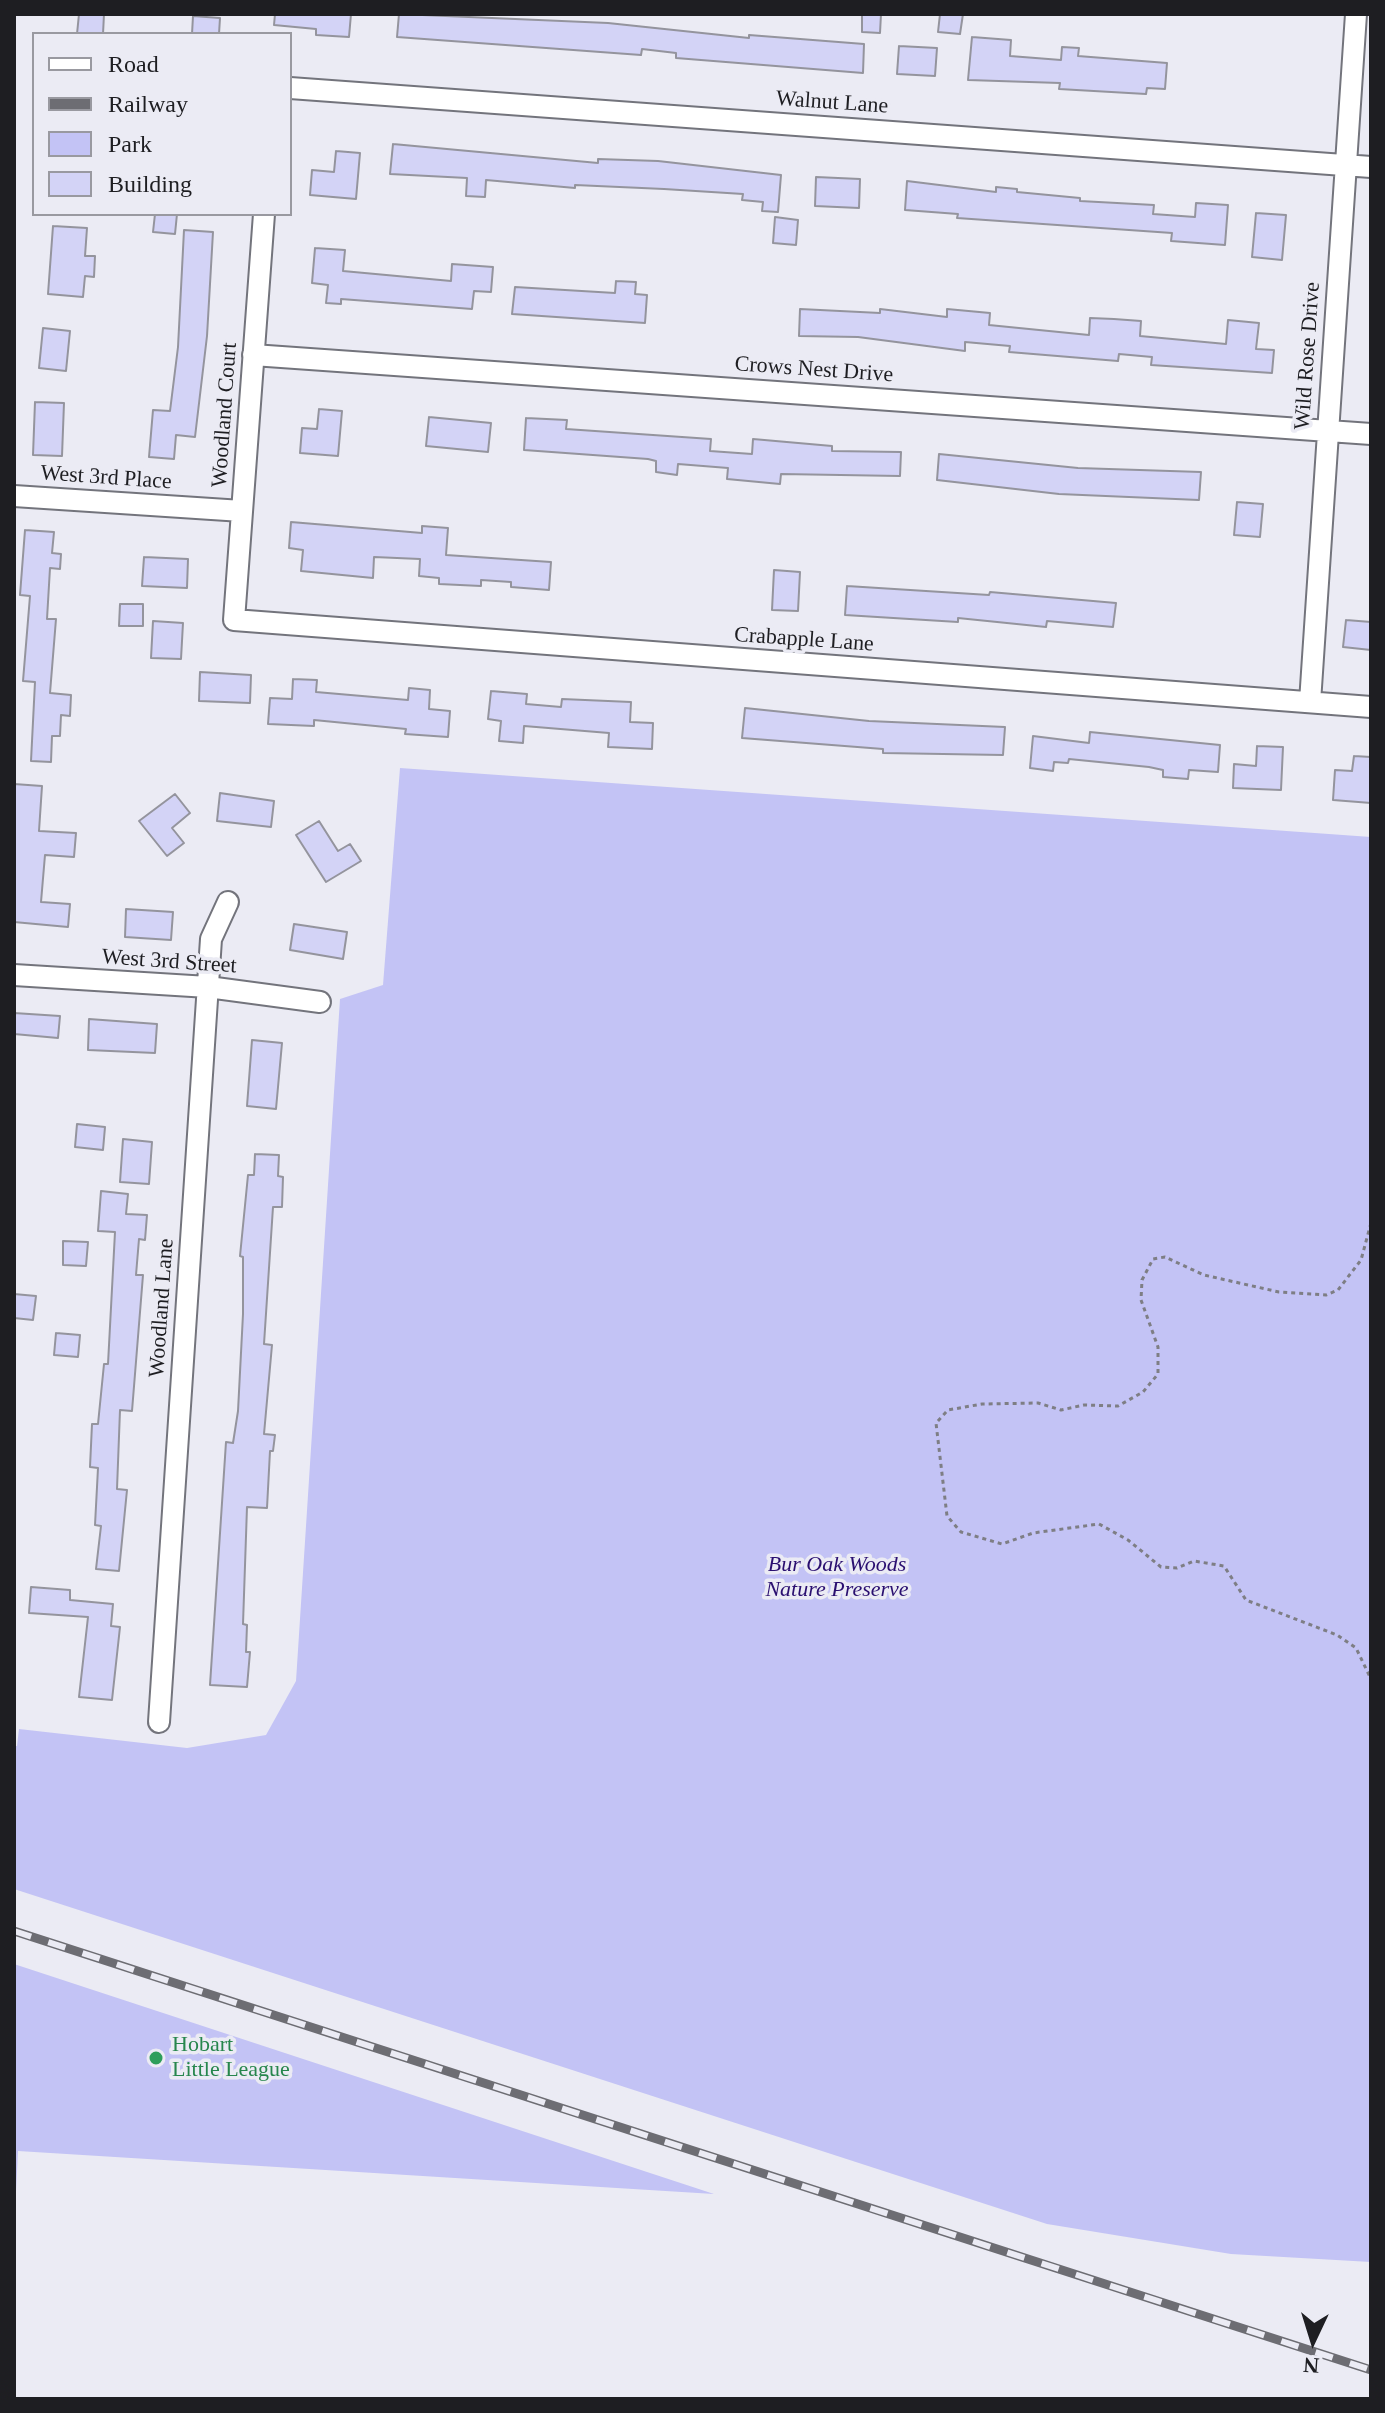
<!DOCTYPE html>
<style>
body{margin:0}
#map{position:relative;width:1385px;height:2413px;overflow:hidden;background:#ebebf4;font-family:Georgia,serif}
canvas{display:block}
.frame{position:absolute;inset:0;border:16px solid #1e1e22;pointer-events:none}
.legend{position:absolute;left:32px;top:32px;width:260px;height:184px;box-sizing:border-box;background:#ebebf4;border:2px solid #9999a0;margin:0;padding:10px 14px;list-style:none;font-size:24px;color:#1e1e22}
.legend li{display:flex;align-items:center;gap:16px;height:40px}
.legend b{width:40px;border:2px solid #9999a0}
.north{position:absolute;left:1273px;top:2301px;width:80px;height:80px;-webkit-text-stroke:6px #ebebf4;paint-order:stroke;rotate:184deg;font-size:22px;font-weight:700;line-height:32px;text-align:center;color:#1e1e22}
.north::after{content:'';display:block;margin:auto;width:28px;height:36px;background:#1e1e22;clip-path:polygon(50% 0,100% 100%,50% 72%,0 100%)}
</style>
<div id="map">
<canvas width="1385" height="2413"></canvas>
<div class="frame"></div>
<ul class="legend">
<li><b style="height:10px;background:#fff"></b>Road</li>
<li><b style="height:10px;background:#6d6d73"></b>Railway</li>
<li><b style="height:22px;background:#c3c3f5"></b>Park</li>
<li><b style="height:22px;background:#d3d3f6"></b>Building</li>
</ul>
<div class="north">N</div>
</div>
<script>
const context = document.querySelector('canvas').getContext('2d');
context.lineJoin = 'round';
function fillPath(path, color) {
  context.fillStyle = color;
  context.fill(path, 'evenodd');
}
function poly(rows) {
  const path = new Path2D();
  for (const r of rows) {
    path.moveTo(r[0], r[1]);
    for (let i = 2; i < r.length; i += 2) path.lineTo(r[i], r[i + 1]);
  }
  return path;
}
function stroke(path, color, width, dash) {
  context.strokeStyle = color;
  context.lineWidth = width;
  context.lineCap = dash ? 'butt' : 'round';
  context.setLineDash(dash || []);
  context.stroke(path);
}
function write(font, color, halo, rows, align = 'center') {
  context.font = font + ' Georgia,serif';
  context.lineWidth = 7;
  context.setLineDash([]);
  context.textBaseline = 'middle';
  context.strokeStyle = halo;
  context.fillStyle = color;
  for (const [text, x, y, turn = 0] of rows) {
    context.save();
    context.translate(x, y);
    context.rotate((+turn || 0) * Math.PI / 180);
    context.textAlign = isNaN(turn) ? turn : align;
    if (halo) context.strokeText(text, 0, 0);
    context.fillText(text, 0, 0);
    context.restore();
  }
}
fillPath(poly([
 [400,768,1371,837,1371,2262,1231,2254,1047,2224,14,1889,14,1746,17,1746,19,1729,187,1748,266,1735,296,1681,340,999,383,985],
 [14,1964,714,2194,18,2151,14,2232]
]), '#c3c3f5');
const building = poly([
 [79,14,104,14,103,34,77,34,79,14],
 [275,14,351,14,349,37,316,35,316,29,274,25,275,14],
 [399,14,608,23,749,38,749,35,864,44,863,73,676,58,676,53,642,49,641,55,397,37,399,14],
 [862,14,881,14,880,33,862,32,862,14],
 [940,14,963,14,960,34,938,32,940,14],
 [193,16,220,18,219,34,192,34,193,16],
 [972,37,1011,40,1010,56,1061,60,1062,47,1079,48,1078,56,1167,63,1165,89,1147,88,1146,94,1059,89,1060,83,968,80,972,37],
 [899,46,937,48,935,76,897,74,899,46],
 [393,144,598,163,598,159,658,161,781,175,778,212,762,211,763,202,742,200,743,194,664,189,575,185,575,188,486,180,485,197,466,196,467,178,390,174,393,144],
 [336,151,360,153,356,199,310,195,312,170,334,172,336,151],
 [816,177,860,179,859,208,815,206,816,177],
 [907,181,996,192,996,187,1017,189,1017,192,1080,198,1080,201,1154,205,1153,214,1195,217,1196,203,1228,205,1225,245,1171,241,1172,233,957,218,958,214,905,210,907,181],
 [1256,213,1286,215,1282,260,1252,257,1256,213],
 [155,214,177,214,175,234,153,232,155,214],
 [775,217,798,220,796,245,773,243,775,217],
 [53,226,87,228,85,256,95,256,94,277,85,276,83,297,48,294,53,226],
 [184,230,213,232,207,336,195,437,176,435,174,459,149,457,153,410,170,411,178,347,184,230],
 [315,248,345,250,343,271,451,281,452,264,493,267,491,292,474,291,472,309,341,299,341,304,326,303,328,285,312,283,315,248],
 [616,281,636,282,635,294,647,295,645,323,512,314,515,287,615,293,616,281],
 [800,309,880,313,880,309,947,317,947,309,990,313,989,325,1089,335,1090,318,1114,319,1141,321,1140,336,1226,344,1228,320,1259,323,1256,349,1274,350,1272,373,1151,365,1152,357,1119,354,1118,361,1009,352,1010,346,965,342,965,351,858,337,799,336,800,309],
 [43,328,70,331,66,371,39,368,43,328],
 [35,402,64,403,62,456,33,455,35,402],
 [319,409,342,411,338,456,300,453,302,428,317,429,319,409],
 [429,417,491,423,488,452,426,446,429,417],
 [526,418,567,420,566,429,711,439,710,451,752,454,753,439,832,446,832,451,901,452,900,476,781,474,780,484,727,479,728,468,678,464,677,475,656,472,656,461,648,459,524,450,526,418],
 [939,454,1078,468,1201,472,1199,500,1059,494,937,480,939,454],
 [1237,502,1263,504,1260,537,1234,535,1237,502],
 [291,522,422,533,422,526,448,528,446,555,551,562,549,590,511,587,511,582,481,580,481,586,439,584,439,578,419,576,420,559,374,557,373,578,301,571,303,550,289,548,291,522],
 [25,530,54,532,52,553,61,554,60,569,50,568,47,619,56,619,50,693,71,695,70,716,61,715,60,736,52,736,51,762,31,761,35,682,23,681,30,596,20,595,25,530],
 [144,557,188,559,187,588,142,586,144,557],
 [774,570,800,572,798,611,772,610,774,570],
 [847,586,989,595,990,592,1116,603,1113,627,1047,621,1046,627,958,618,958,622,845,615,847,586],
 [120,604,143,604,143,626,119,626,120,604],
 [1346,620,1371,622,1371,650,1343,647,1346,620],
 [153,621,183,623,181,659,151,658,153,621],
 [200,672,251,675,250,703,199,701,200,672],
 [293,679,317,680,316,692,408,700,409,688,430,690,429,709,450,711,448,737,405,734,406,729,314,720,314,726,268,724,270,698,292,699,293,679],
 [491,691,527,694,526,704,561,707,562,699,631,702,630,722,653,723,652,749,608,747,609,733,524,726,523,743,499,741,501,721,488,719,491,691],
 [745,708,869,721,1005,727,1003,755,883,753,883,749,742,738,745,708],
 [1090,732,1220,745,1218,772,1189,770,1188,779,1163,777,1163,770,1149,767,1069,759,1068,763,1054,762,1053,771,1030,768,1033,736,1089,743,1090,732],
 [1257,746,1283,747,1281,790,1233,788,1234,764,1256,766,1257,746],
 [1354,756,1371,757,1371,803,1333,800,1335,770,1352,771,1354,756],
 [14,784,42,786,39,831,76,833,74,857,45,855,41,902,70,904,68,927,14,922,14,784],
 [220,793,274,801,271,827,217,821,220,793],
 [175,794,190,813,172,828,184,843,167,856,139,821,175,794],
 [319,821,338,851,350,844,361,861,326,882,296,835,319,821],
 [126,909,173,912,171,940,125,937,126,909],
 [294,924,347,932,343,959,290,950,294,924],
 [14,1013,60,1016,58,1038,14,1034,14,1013],
 [89,1019,157,1024,155,1053,88,1050,89,1019],
 [252,1040,282,1043,276,1109,247,1106,252,1040],
 [77,1124,105,1127,103,1150,75,1147,77,1124],
 [123,1139,152,1142,149,1184,120,1182,123,1139],
 [255,1154,279,1155,278,1176,283,1177,282,1207,273,1207,264,1344,272,1345,264,1434,275,1435,273,1451,270,1451,267,1508,247,1507,243,1624,247,1625,246,1652,250,1652,247,1687,210,1685,226,1442,233,1443,238,1411,243,1314,243,1257,240,1256,248,1175,254,1175,255,1154],
 [101,1191,128,1194,126,1214,147,1215,145,1240,139,1239,136,1275,143,1275,132,1411,120,1410,117,1489,127,1490,119,1571,96,1569,101,1526,95,1525,98,1468,90,1467,92,1424,98,1424,104,1364,108,1364,115,1232,98,1231,101,1191],
 [63,1241,88,1242,86,1266,63,1265,63,1241],
 [14,1294,36,1296,33,1320,14,1318,14,1294],
 [56,1333,80,1335,78,1357,54,1355,56,1333],
 [31,1587,70,1590,70,1600,113,1604,111,1626,120,1627,112,1700,79,1697,88,1617,29,1613,31,1587]
]);
fillPath(building, '#d3d3f6');
stroke(building, '#94949d', 2);
const minor = poly([
 [290,88,1371,167],
 [264,214,234,620,1371,707],
 [253,355,1371,434],
 [14,496,242,511],
 [1310,702,1356,14],
 [14,975,208,987,320,1002],
 [159,1722,211,939,228,902]
]);
stroke(minor, '#73747c', 24);
stroke(poly([
 [1371,1223,1361,1260,1338,1290,1326,1295,1279,1292,1204,1275,1165,1257,1153,1259,1142,1280,1141,1300,1158,1347,1158,1374,1143,1392,1118,1406,1084,1405,1061,1410,1038,1403,982,1404,948,1410,936,1423,947,1516,961,1532,1002,1544,1033,1533,1099,1524,1128,1540,1161,1567,1177,1568,1194,1561,1224,1566,1246,1600,1337,1635,1356,1648,1371,1679]
]), '#7e7e84', 3, [4, 4]);
stroke(minor, '#fff', 20);
const rail = poly([
 [14,1931,1371,2370]
]);
stroke(rail, '#6d6d73', 9);
stroke(rail, '#ebebf4', 6, [18]);
for (const [x, y, r, color] of [
 [156,2058,8,"#2e9e5b"]
]) {
  const dot = new Path2D();
  dot.arc(x, y, r, 0, 2 * Math.PI);
  context.fillStyle = color;
  context.fill(dot);
  stroke(dot, '#ebebf4', 3);
}
write('22px', '#1e1e22', '#ebebf4', [
 ["Walnut Lane",832,103,4],
 ["Wild Rose Drive",1308,356,-86],
 ["Crows Nest Drive",814,370,4],
 ["Woodland Court",225,415,-86],
 ["West 3rd Place",106,478,4],
 ["Crabapple Lane",804,640,4],
 ["West 3rd Street",169,962,4],
 ["Woodland Lane",162,1308,-86]
]);
write('italic 22px', '#2a0f70', '#ebebf4', [
 ["Bur Oak Woods",837,1565],
 ["Nature Preserve",837,1590]
]);
write('22px', '#27864d', '#ebebf4', [
 ["Hobart",172,2045],
 ["Little League",172,2070]
], 'left');
</script>
